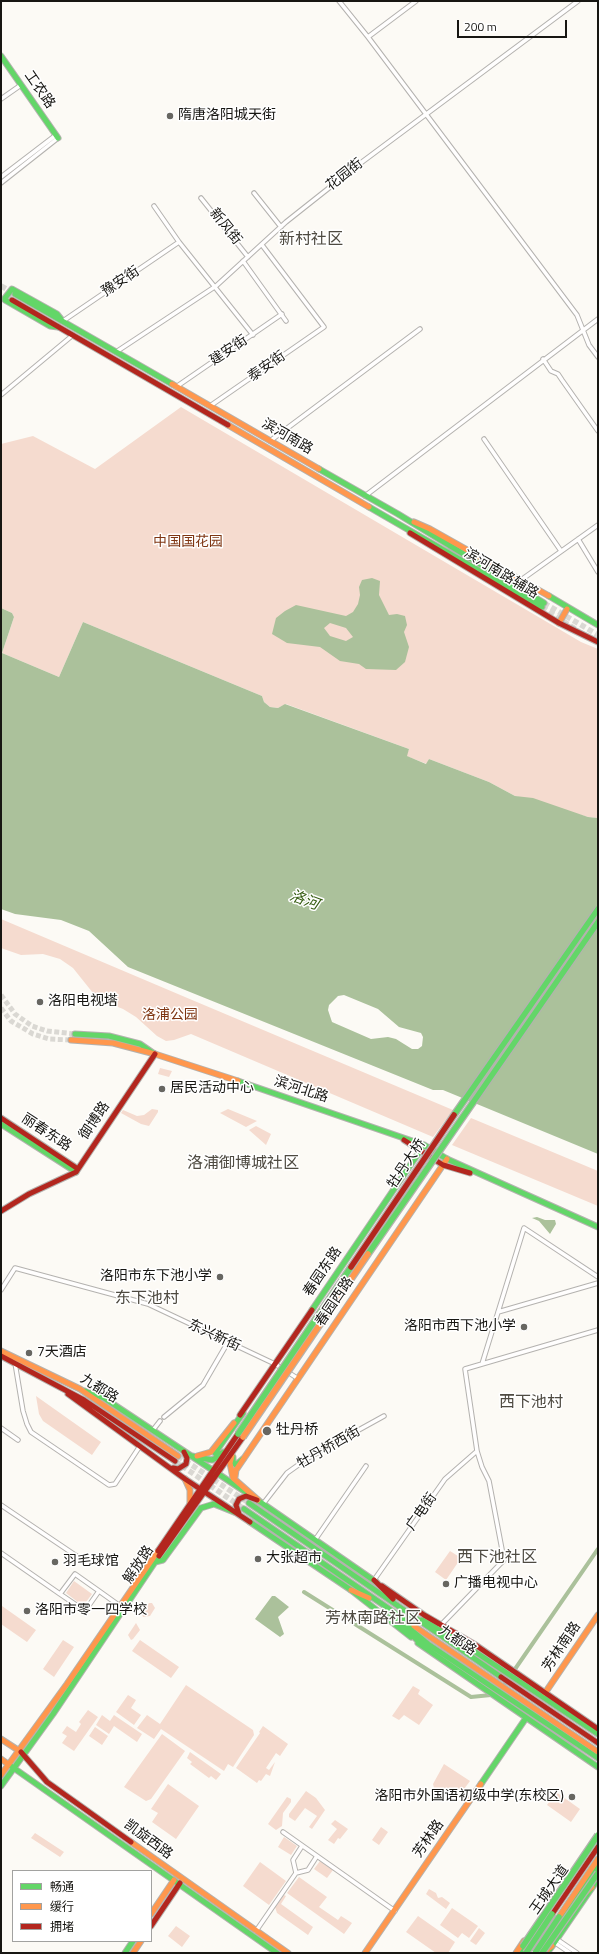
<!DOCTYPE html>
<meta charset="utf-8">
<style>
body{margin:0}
#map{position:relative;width:599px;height:1954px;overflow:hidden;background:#fcfaf5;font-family:"Titillium Web","Noto Sans SC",sans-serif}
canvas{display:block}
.frame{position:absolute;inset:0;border:2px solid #171612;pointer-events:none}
.legend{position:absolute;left:12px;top:1870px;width:140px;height:72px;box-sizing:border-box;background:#fff;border:1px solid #a2a2a0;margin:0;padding:5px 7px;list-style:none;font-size:12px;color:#171612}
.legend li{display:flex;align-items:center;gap:8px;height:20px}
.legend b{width:20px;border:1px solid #a2a2a0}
.scale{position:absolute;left:457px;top:20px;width:110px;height:18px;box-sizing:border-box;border:2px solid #171612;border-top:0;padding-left:5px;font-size:12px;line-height:14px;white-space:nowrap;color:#171612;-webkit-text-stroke:3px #fff;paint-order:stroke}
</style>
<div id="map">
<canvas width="599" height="1954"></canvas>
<div class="frame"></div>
<ul class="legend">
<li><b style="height:5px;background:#63d668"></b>畅通</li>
<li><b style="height:5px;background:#ff974d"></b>缓行</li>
<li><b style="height:5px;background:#b3261e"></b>拥堵</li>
</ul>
<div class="scale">200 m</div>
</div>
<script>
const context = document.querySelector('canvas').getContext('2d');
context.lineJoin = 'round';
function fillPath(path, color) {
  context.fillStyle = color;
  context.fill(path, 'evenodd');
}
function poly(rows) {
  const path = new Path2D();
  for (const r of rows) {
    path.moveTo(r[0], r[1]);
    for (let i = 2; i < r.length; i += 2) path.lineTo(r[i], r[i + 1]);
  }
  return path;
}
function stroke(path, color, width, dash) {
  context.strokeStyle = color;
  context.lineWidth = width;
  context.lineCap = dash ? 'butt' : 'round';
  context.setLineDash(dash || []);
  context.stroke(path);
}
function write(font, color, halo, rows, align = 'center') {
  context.font = font + ' "Titillium Web","Noto Sans SC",sans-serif';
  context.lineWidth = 3;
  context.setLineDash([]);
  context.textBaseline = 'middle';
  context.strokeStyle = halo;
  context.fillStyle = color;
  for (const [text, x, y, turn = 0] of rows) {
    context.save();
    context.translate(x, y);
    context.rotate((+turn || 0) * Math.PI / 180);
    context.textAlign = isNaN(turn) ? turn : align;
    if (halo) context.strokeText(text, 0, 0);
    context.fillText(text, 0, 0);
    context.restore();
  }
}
fillPath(poly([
 [181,407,581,642,598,649,598,818,588,817,515,796,489,782,429,759,427,764,406,756,409,749,286,704,278,708,270,707,264,702,262,696,83,622,59,677,2,653,14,617,12,613,1,608,1,444,33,436,95,469],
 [1,919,185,997,453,1110,433,1137,191,1034,174,1040,166,1041,157,1036,136,1017,123,1009,108,1003,93,993,73,968,60,959,43,954,21,955,1,948],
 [160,1068,172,1071,169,1077,158,1074],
 [152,1109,158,1110,158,1112,149,1126,141,1124,121,1113,123,1110,137,1116,144,1115],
 [228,1109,257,1121,246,1127,220,1113],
 [471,1118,598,1171,598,1206,452,1145],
 [256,1126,271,1134,266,1145,249,1130],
 [36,1396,101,1442,92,1455,43,1421,39,1414],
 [450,1551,461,1558,446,1580,435,1572],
 [74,1581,92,1594,83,1606,66,1593],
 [149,1603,152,1603,155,1608,150,1616,143,1617,142,1614],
 [2,1606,36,1630,27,1642,1,1624],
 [136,1623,140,1630,133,1639,131,1640,128,1635],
 [63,1640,74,1647,54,1677,43,1669],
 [140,1640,179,1667,171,1678,132,1651],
 [186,1685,253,1730,254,1735,233,1767,228,1764,224,1771,161,1729,154,1739,137,1728,147,1715,160,1724],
 [413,1686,420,1690,418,1694,433,1705,419,1725,404,1715,399,1720,392,1716],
 [128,1695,136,1700,131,1708,141,1715,134,1725,116,1712],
 [88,1710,98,1717,74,1751,62,1743,67,1736,62,1733,67,1726,76,1732,81,1724,79,1722],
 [102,1715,110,1721,114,1715,142,1734,137,1742,114,1726,109,1734,96,1725],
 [263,1726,288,1744,280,1756,276,1753,266,1768,269,1770,275,1762,270,1776,266,1774,261,1781,259,1780,257,1783,236,1768,260,1733,259,1732],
 [95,1727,108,1736,102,1745,89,1736],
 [162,1734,185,1751,151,1799,146,1801,124,1787],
 [190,1752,221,1774,216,1780,211,1776,209,1778,190,1764,192,1762,187,1758],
 [444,1764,470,1781,461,1793,455,1794,450,1798,434,1788,433,1784],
 [168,1784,199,1806,176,1839,152,1822,158,1813,151,1809],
 [306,1791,316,1798,325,1810,312,1829,309,1827,317,1816,305,1808,295,1821,289,1817,289,1814],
 [556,1792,580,1809,571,1822,547,1805],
 [287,1797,291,1799,291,1802,283,1813,282,1826,276,1830,268,1824],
 [335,1820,348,1829,340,1839,338,1838,334,1844,328,1840,337,1829,331,1824],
 [381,1827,388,1832,379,1845,372,1840],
 [35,1833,64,1852,60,1857,31,1838],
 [284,1837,297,1846,291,1855,278,1847],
 [320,1861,333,1870,327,1878,314,1869],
 [260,1862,286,1881,269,1905,243,1886],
 [299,1877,327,1897,319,1907,338,1920,341,1916,352,1923,344,1934,287,1893],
 [429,1889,436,1893,438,1898,442,1897,450,1903,446,1909,426,1894],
 [284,1895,286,1896,281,1904,313,1927,308,1935,277,1913,275,1907],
 [452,1908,478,1926,469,1938,462,1933,458,1938,440,1925],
 [418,1916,455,1942,448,1953,436,1953,406,1932],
 [176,1926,190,1936,182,1947,168,1936],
 [479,1928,485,1933,476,1945,470,1941]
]), '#f5dbcf');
fillPath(poly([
 [372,578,380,581,379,595,389,615,397,614,405,616,407,625,404,632,409,647,405,662,396,670,366,669,359,664,340,661,320,647,287,643,272,634,276,618,285,611,296,605,346,616,353,612,358,604,360,595,359,587,362,580],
 [330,623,346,628,353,637,346,641,330,636,324,628],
 [1,608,12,613,14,617,2,653,59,677,83,622,262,696,264,702,270,707,278,708,285,704,409,749,407,756,426,764,429,759,489,782,515,796,533,798,588,817,598,818,598,1154,443,1090,433,1090,128,967,89,931,61,920,15,914,1,909],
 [344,995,378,1009,399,1027,421,1033,423,1037,422,1046,418,1049,412,1049,396,1039,388,1037,371,1039,332,1022,328,1010,329,1005,338,996],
 [537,1217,545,1220,555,1220,556,1224,550,1234,539,1221,532,1218],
 [272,1596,275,1596,289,1607,278,1617,284,1634,280,1637,255,1619]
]), '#abc19b');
stroke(poly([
 [304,1592,471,1697,491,1695,502,1688,508,1679],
 [513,1672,598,1549]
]), '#abc19b', 4);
stroke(poly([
 [1,995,15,1014,32,1026,47,1031,75,1034],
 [1,1008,11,1021,33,1034,49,1039,71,1040]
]), '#dad8d3', 5, [5, 2.5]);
stroke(poly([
 [1,286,15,294],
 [544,603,598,635],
 [542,607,578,631],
 [178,1456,249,1503],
 [175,1461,244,1509]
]), '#dad8d3', 5.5, [5.5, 3]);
const street = poly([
 [339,1,368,37],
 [416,1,368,37,577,315,589,345,598,357],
 [1,99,21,85],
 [1,177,56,135],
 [1,183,58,138],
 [254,193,281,227],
 [201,198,248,257],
 [154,206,179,242,253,335],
 [243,261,286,321],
 [63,321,179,242],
 [116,352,216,286,286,222,358,165,578,1],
 [543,359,551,371,558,374,562,380,598,431],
 [176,387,282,314],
 [1,395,73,335],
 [210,406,324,327,262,245],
 [484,439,561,551],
 [270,441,420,329],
 [365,496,598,319],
 [578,539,598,572],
 [521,580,598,525],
 [1,1290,15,1268,148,1304,275,1364,297,1378],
 [498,1312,598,1283],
 [15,1363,23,1411,27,1424,31,1432,109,1485,115,1484,140,1446],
 [482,1364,524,1228,598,1277],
 [164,1417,203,1385,228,1342],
 [1,1428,18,1440],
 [153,1430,160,1421],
 [263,1504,287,1473,308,1458,384,1416],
 [1,1505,84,1561],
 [315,1540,366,1466],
 [1,1553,60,1594],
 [374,1580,445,1479,477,1451],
 [99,1591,85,1611,60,1594,75,1574,99,1591,120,1606],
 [440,1626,504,1560,489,1481,482,1467,477,1451,465,1369,598,1330],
 [283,1832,395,1911],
 [296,1873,293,1860,302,1846],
 [256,1931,296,1873,308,1870,317,1856],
 [555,1938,577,1953],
 [554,1942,570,1953]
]);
const fast = poly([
 [1,56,58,138],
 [15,294,172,384],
 [58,327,50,326,5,300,5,298,12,289,57,314,61,319],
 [319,469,398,514,544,603],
 [369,507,542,607],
 [549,596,598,625],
 [75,1034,109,1036,140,1044,153,1053],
 [238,1081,424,1145,447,1159,598,1227],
 [1,1124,76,1172],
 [312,1310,424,1145],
 [85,1391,104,1398,247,1493],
 [224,1452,217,1455,215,1453,243,1413],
 [192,1456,212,1460,222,1455],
 [233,1457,233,1462,236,1465,243,1459],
 [256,1499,376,1582],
 [249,1503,501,1677],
 [244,1509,414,1626],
 [250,1522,351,1590,411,1637],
 [155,1562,163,1560,201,1508,214,1504,234,1512],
 [390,1613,422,1645],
 [422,1620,459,1641,598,1734],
 [404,1624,428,1644,598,1758],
 [418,1643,598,1767],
 [8,1764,277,1953],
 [481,1784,526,1718],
 [1,1786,53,1714,159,1556],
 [540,1926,598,1842],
 [550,1949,598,1879],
 [125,1953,133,1941],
 [522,1953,534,1935],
 [539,1953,598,1866]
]);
const slow = poly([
 [172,384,319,469],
 [228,425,369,507],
 [414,522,430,529,549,596],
 [559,623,567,609],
 [71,1040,113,1043,155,1054,238,1081],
 [1,1351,80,1389,178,1456],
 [197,1456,211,1452,234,1423],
 [232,1456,230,1463,233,1478,258,1500],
 [235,1477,236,1470,447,1159],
 [185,1479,190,1490,190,1503],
 [351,1590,369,1598],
 [414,1626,598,1752],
 [545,1693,598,1615],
 [1,1739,18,1750],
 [1,1759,8,1764],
 [1,1775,67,1684,158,1551],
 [131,1842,288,1953],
 [584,1894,592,1887],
 [151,1914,174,1880],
 [559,1917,598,1859],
 [133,1953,141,1941],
 [365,1953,481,1784],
 [516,1953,524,1941],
 [543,1953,552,1946]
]);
const jam = poly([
 [12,300,228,425],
 [410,533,559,623,598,642],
 [1,1118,78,1169],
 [404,1140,443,1165,470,1173],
 [1,1211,29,1194,76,1172,155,1054],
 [1,1356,84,1400,175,1461],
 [68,1394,185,1479,250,1522],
 [240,1415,312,1310],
 [173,1468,178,1469,186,1464,187,1458,184,1452],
 [239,1514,236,1505,239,1499,246,1496,257,1500],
 [158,1551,238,1434],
 [159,1556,243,1437],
 [374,1580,393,1599],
 [382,1586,424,1615,474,1644,598,1729],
 [501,1677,598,1743],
 [21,1752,47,1782,131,1842],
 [552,1914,598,1847],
 [151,1926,180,1883]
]);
stroke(street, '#b4b2af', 5.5);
stroke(fast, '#b4b2af', 7);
stroke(slow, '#b4b2af', 7);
stroke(jam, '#b4b2af', 7);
stroke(street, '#fffefe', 3.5);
stroke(fast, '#63d668', 5);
stroke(slow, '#ff974d', 5);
stroke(jam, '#b3261e', 5);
const fastBridge = poly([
 [454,1115,598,909],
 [368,1254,598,922],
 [238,1434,351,1267],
 [523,1946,598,1835],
 [526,1953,552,1914],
 [535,1953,559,1917],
 [542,1953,598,1873]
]);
const slowBridge = poly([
 [243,1437,368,1254]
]);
const jamBridge = poly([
 [351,1267,454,1115]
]);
stroke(fastBridge, '#b4b2af', 8, []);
stroke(slowBridge, '#b4b2af', 8, []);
stroke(jamBridge, '#b4b2af', 8, []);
stroke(fastBridge, '#63d668', 5.5);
stroke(slowBridge, '#ff974d', 5.5);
stroke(jamBridge, '#b3261e', 5.5);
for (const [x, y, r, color] of [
 [170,116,4,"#676661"],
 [40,1002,4,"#676661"],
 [162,1089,4,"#676661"],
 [220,1277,4,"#676661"],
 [524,1327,4,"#676661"],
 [29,1353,4,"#676661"],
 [267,1431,5,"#676661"],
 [258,1559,4,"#676661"],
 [55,1562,4,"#676661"],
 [446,1584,4,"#676661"],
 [27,1611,4,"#676661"],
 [572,1797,4,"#676661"]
]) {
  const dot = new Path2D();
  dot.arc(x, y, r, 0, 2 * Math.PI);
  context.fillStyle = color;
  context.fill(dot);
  stroke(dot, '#fff', 1.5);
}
write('14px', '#171612', '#fff', [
 ["工农路",39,90,55],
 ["花园街",345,175,-38],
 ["新风街",225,227,51],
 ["豫安街",121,282,-34],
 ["建安街",229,351,-34],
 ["泰安街",267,367,-35],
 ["滨河南路",287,437,30],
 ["滨河南路辅路",501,574,31],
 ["滨河北路",301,1090,18],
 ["御博路",95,1121,-56],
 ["丽春东路",46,1133,33],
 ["牡丹大桥",407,1164,-56],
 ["春园东路",323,1272,-56],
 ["春园西路",335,1302,-56],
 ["东兴新街",214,1336,25],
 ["九都路",99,1389,32],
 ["牡丹桥西街",329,1448,-30],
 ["广电街",422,1512,-55],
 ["解放路",139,1565,-56],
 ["九都路",457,1641,34],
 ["芳林南路",562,1647,-56],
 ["芳林路",429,1839,-55],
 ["凯旋西路",148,1840,36],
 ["王城大道",550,1890,-55]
]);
write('14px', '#171612', '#fff', [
 ["隋唐洛阳城天街",178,116],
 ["洛阳电视塔",48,1002],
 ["居民活动中心",170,1089],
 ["洛阳市东下池小学",212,1277,"right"],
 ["洛阳市西下池小学",516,1327,"right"],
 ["7天酒店",37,1353],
 ["牡丹桥",276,1431],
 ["大张超市",266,1559],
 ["羽毛球馆",63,1562],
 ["广播电视中心",454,1584],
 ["洛阳市零一四学校",35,1611],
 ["洛阳市外国语初级中学(东校区)",564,1797,"right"]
], 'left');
write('14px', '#7f3613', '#fff', [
 ["中国国花园",188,543],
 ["洛浦公园",170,1016]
]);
write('italic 15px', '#335b0f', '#fff', [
 ["洛河",304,901,20]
]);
write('16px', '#4e4a41', '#fff', [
 ["新村社区",311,240],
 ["洛浦御博城社区",243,1164],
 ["东下池村",147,1299],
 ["西下池村",531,1403],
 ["西下池社区",497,1558],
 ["芳林南路社区",373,1619]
]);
</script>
